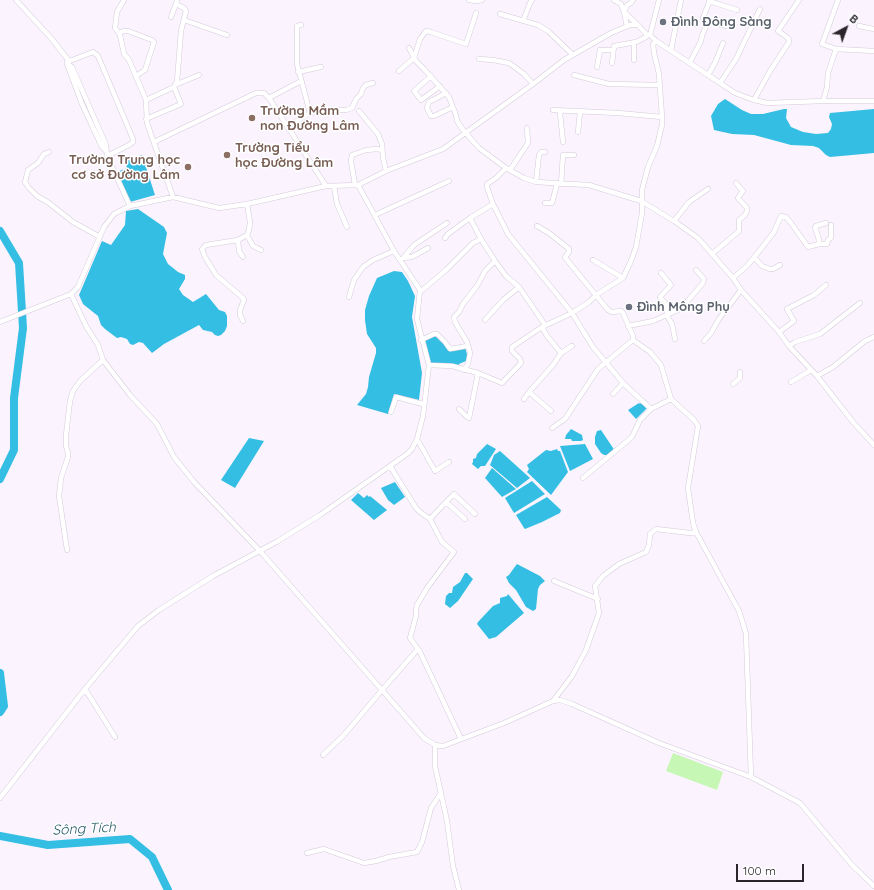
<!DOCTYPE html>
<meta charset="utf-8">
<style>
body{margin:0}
#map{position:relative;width:874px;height:890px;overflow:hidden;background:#fbf4ff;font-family:Quicksand,sans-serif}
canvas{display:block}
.north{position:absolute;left:826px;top:8px;width:40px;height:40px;-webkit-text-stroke:3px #fff;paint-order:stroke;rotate:41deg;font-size:11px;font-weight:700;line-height:16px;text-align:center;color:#29252b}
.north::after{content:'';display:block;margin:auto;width:14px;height:18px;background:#29252b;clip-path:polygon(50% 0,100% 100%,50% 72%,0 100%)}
.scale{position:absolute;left:736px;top:864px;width:68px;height:18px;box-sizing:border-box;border:2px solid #29252b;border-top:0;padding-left:5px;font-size:12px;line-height:14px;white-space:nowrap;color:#29252b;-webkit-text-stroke:3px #fff;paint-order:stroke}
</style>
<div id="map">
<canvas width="874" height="890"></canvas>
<div class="north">B</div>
<div class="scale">100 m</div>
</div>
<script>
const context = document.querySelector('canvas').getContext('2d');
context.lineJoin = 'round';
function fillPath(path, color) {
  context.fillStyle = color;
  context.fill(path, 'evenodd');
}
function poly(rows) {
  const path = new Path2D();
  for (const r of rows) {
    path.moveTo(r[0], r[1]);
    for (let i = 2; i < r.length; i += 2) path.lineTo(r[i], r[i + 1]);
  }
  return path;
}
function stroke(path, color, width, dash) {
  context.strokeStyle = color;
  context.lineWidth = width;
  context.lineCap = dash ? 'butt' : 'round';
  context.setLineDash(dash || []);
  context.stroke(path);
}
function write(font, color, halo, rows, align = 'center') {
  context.font = font + ' Quicksand,sans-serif';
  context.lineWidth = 3;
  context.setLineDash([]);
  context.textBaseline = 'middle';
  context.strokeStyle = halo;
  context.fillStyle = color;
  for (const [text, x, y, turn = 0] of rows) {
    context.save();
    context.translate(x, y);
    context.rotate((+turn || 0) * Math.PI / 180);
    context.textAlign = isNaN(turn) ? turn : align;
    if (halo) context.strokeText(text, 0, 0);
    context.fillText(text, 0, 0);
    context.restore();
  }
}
fillPath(poly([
 [673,753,723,772,717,790,666,771]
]), '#c6f7b4');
fillPath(poly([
 [725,99,742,110,751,114,763,114,784,109,787,109,786,118,791,127,803,132,816,134,828,133,831,129,832,124,829,117,830,113,874,109,874,153,830,157,826,155,819,148,813,146,791,145,754,135,732,134,714,130,711,116,718,104],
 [142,155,155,195,130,202,117,172,127,168,125,161],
 [138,209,164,227,167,233,163,254,168,264,178,272,185,275,185,279,179,289,183,295,193,302,206,294,219,310,225,312,227,316,227,326,225,331,221,335,218,336,215,335,212,332,203,330,199,325,164,344,152,353,143,343,139,342,133,345,130,344,127,339,121,337,117,338,105,329,101,325,98,316,83,304,79,295,102,241,111,245,125,225,126,211],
 [394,271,402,272,408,281,415,296,412,317,422,373,419,400,394,394,388,414,357,405,366,394,368,387,369,377,376,353,376,348,367,334,365,320,365,310,369,296,377,278],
 [435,335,444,342,449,351,465,347,468,358,466,361,459,364,459,365,429,363,423,341],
 [639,403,640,404,641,403,647,408,636,419,628,410],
 [571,429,582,435,583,440,581,441,572,441,571,439,565,439,566,435],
 [601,430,613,448,614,450,607,455,604,455,601,453,595,444,595,437,597,431],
 [249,438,264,441,235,488,221,480],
 [487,444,496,449,485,466,481,466,478,469,472,464,473,462,473,459,476,458,477,454],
 [585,444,593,459,570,471,560,446],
 [557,449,558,451,560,451,568,472,551,495,527,472,529,469,527,465,546,450,551,451],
 [500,451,530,478,517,488,490,465,494,455],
 [492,468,516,489,502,497,485,478],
 [532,481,545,494,514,513,505,498],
 [395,482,405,497,394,505,388,500,381,488],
 [358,493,364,498,367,495,369,497,370,496,387,510,374,520,351,500],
 [547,497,561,510,560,513,542,522,525,529,524,528,516,515],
 [517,564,540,576,545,581,540,585,538,589,536,609,533,611,526,607,516,590,509,583,506,577,509,575,514,568],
 [465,573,467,573,473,579,458,601,450,608,445,604,446,596,449,593,452,593,453,587,460,582],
 [508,594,524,613,496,637,489,639,477,624,478,622,493,606,500,603,500,598,507,596]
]), '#34bee3');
stroke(poly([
 [0,231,19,263,23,328,14,398,14,450,0,479],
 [0,673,4,706,0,712],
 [0,836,48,845,130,839,152,857,168,890]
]), '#34bee3', 8);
const minor = poly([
 [16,0,51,38,69,61],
 [124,0,117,12,115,28,120,35,124,54,129,60,146,100,147,123,173,197],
 [469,0,477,1,482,0],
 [614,0,621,4,624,12,638,25],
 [838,0,822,44,836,49,874,51],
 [709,1,737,10],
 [500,14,538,25,548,31,572,54],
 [171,17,176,4],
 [184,20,227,35],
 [523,21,530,3,532,0],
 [705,21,726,26],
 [301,25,297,26,297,64,310,113],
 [627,26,624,12,627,5,631,3,633,0],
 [859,26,874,29],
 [119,33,124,31,128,31,152,40,154,42,145,70,136,76],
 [650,35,659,0],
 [634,43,634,60],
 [409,48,416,61,424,69,449,97,456,115,457,121,463,130,479,148,506,168,524,178,536,182,589,185,641,201,674,221,698,238,733,278,741,290,779,332,789,346,817,376,853,422,874,445],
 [671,50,681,0],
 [479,59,493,60,509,63,524,74,533,84],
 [690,62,701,41,702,36,706,26,707,22,703,18,710,0],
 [612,63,614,46,636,42,646,37,647,35],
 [68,64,72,67,106,145,107,156,130,206],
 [597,67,600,50,613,50],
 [399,71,414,58,420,39,426,31,431,32,466,44,476,13],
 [298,72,321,67],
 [574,75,609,84,659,85],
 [708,75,715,63,723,43],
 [431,76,414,91,421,100,440,86],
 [720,83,736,59,760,9],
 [175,85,199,75],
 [446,93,429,102,427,108,431,116,434,116,453,107],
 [269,98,301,81],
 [146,100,174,87,177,82,181,31,186,11,184,8,176,4,177,0],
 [754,100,770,71,789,42,789,40,787,37,778,31,799,0],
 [823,101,827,87,828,73,836,49],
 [553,110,618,113,662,117],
 [359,111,378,134,382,144,383,158,386,171],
 [562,111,560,113,563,142],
 [146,119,181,104,174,87],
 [287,127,310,113,321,111,346,110,352,108,356,99,361,94,363,88,366,85,373,83],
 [578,132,580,112],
 [154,142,256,93,264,93,269,98,326,186],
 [106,151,102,147,82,104,67,64,67,62,93,52,98,56,133,139,133,142,129,145,107,156],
 [49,152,44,154,38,163,28,170,25,182,29,188,37,196,49,203,73,222,100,237],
 [506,168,496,178,487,184,487,187,493,204,508,234,572,313,593,347,623,383,651,409,671,399],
 [510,170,528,143,527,128],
 [536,182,539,155,541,152,545,152],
 [561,184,563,155,574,155],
 [355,185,351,161,352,155,366,150,377,149,382,150],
 [334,186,337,204,347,227],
 [545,203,552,203,557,184],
 [375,215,449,181],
 [674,221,689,202,708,189],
 [537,226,549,233,569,249,569,252,565,257,567,260,608,310,612,312,621,311,623,313,633,336,633,340,650,352,661,365,671,399,694,420,698,426,688,488,693,523,696,532,739,611,744,627,746,634,751,777,800,803,852,865,874,886],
 [247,235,253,246,261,250],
 [445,238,448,234,470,218],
 [481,239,470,218,493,204],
 [238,240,206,245,202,249,205,257,216,275,243,298,244,300,240,310,240,315,243,321],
 [819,244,819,240,815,227,816,226,826,223],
 [712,254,739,231,739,220,745,215,747,211,747,208,738,198,743,191,736,183],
 [243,257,239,251,238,240,247,235,249,230,250,222,247,204],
 [404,257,414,245,447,223],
 [754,257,762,266,770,269,773,269,780,265],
 [403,258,412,257,428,248],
 [593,260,623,278],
 [661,273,671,285,660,297,666,304,667,316,672,324,675,339],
 [733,278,747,266,760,250,774,232,781,216,786,217,791,223,808,247,819,244,827,244,828,240,831,238,831,225],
 [420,292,446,270,473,243,481,239,495,261,506,276,519,287,545,325],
 [71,294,86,326,98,345,103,360,130,395,157,424,174,457,194,482,260,551,424,738,435,745,443,746,504,723,553,701,560,700,572,704,659,743,751,777],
 [349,297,354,280,363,267,373,260,394,251],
 [485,320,503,300,519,287],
 [0,322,71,294,78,287,104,227,114,214,130,206,173,197,219,208,247,204,326,186,358,185,386,171,443,149,533,84,564,60,611,33,630,25,638,25,647,35,650,35,656,41,708,75,735,93,754,100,767,103,823,101,874,101],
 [628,326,653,321,678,310,686,303,703,283,704,279,696,270],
 [542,327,547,336,561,353,553,365,529,392,551,411],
 [779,332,794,321,787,309,814,295,826,285],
 [421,340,434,334,437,334,445,342,450,349,467,346],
 [704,341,711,333,719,319,741,290],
 [789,346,795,342,820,334,860,303],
 [561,353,572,346],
 [429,365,452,366,478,373,502,383,521,363,520,359,512,351,512,347,542,327,572,313,589,302,596,295,623,278,631,261,636,247,642,213,642,190,648,167,657,146,662,125,662,117,659,74,654,53,653,44,656,41],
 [464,370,468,364,470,353,467,342,455,322,454,317,459,312,463,304,477,286,485,271,495,261],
 [817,376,833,367,865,341,874,337],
 [791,382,811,370],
 [733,384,740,378,740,372],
 [613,394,623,383],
 [524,399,529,392],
 [459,409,467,417,469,418,478,373],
 [391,412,396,397,423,404],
 [552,428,565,419,598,369,633,340],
 [417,439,435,471,449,462],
 [390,466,416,508,420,512,430,519,446,502,465,519],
 [583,478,632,437,640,420,651,409],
 [446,502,454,494,475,514],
 [430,519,442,542,454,552,427,588,417,605,416,610,416,616,410,638,420,652,461,739],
 [67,550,59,496,61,478,68,457,68,453,66,446,66,435,70,401,73,391,80,381,103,360],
 [554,581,598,599],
 [553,701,572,676,586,650,599,613,595,586,603,576,619,564,646,552,649,545,650,534,656,529,690,533,696,532],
 [115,737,85,689,138,626,159,610,213,576,278,541,320,515,407,454,412,449,417,439,423,416,429,365,417,319,420,290,394,251,358,185],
 [435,745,435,766,447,821,453,866,459,890],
 [323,755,344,735,382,690,418,649],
 [0,798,85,689],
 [307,853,324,849,364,863,376,861,389,857,417,852,422,842,431,808,441,793]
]);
stroke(minor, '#d4cad8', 5.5);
stroke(minor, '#fff', 4.5);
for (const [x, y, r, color] of [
 [663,22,4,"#6b7280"],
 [252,118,4,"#8d6e63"],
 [227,155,4,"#8d6e63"],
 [188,167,4,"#8d6e63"],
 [629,307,4,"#6b7280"]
]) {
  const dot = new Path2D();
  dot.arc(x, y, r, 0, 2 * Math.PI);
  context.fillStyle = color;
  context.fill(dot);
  stroke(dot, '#fff', 1.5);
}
write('bold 13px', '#5b616d', '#fff', [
 ["Đình Đông Sàng",671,22],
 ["Đình Mông Phụ",637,307]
], 'left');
write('bold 13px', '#785e54', '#fff', [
 ["Trường Mầm",260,111],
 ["non Đường Lâm",260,126],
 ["Trường Tiểu",235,148],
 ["học Đường Lâm",235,163],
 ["Trường Trung học",180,160,"right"],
 ["cơ sở Đường Lâm",180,175,"right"]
], 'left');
write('italic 14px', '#275c6c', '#fff', [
 ["Sông Tích",84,829,-3]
]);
</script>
